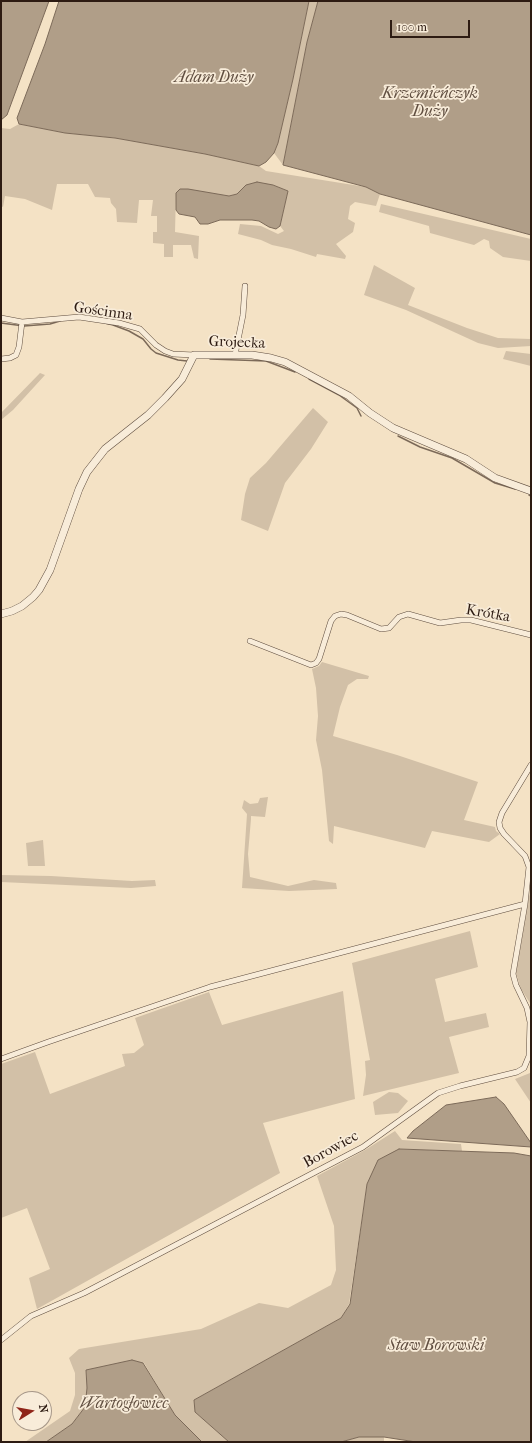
<!DOCTYPE html>
<meta charset="utf-8">
<style>
body{margin:0}
#map{position:relative;width:532px;height:1443px;overflow:hidden;background:#f4e2c5;font-family:"IM FELL French Canon",serif}
canvas{display:block}
.frame{position:absolute;inset:0;border:2px solid #2d1b12;pointer-events:none}
.north{position:absolute;left:12px;top:1391px;width:40px;height:40px;box-sizing:border-box;background:#f8ecd9;border:1px solid #a79889;border-radius:50%;rotate:79deg;font-size:11px;font-weight:700;line-height:16px;text-align:center;color:#2d1b12}
.north::after{content:'';display:block;margin:auto;width:14px;height:18px;background:#8f2418;clip-path:polygon(50% 0,100% 100%,50% 72%,0 100%)}
.scale{position:absolute;left:390px;top:20px;width:80px;height:18px;box-sizing:border-box;border:2px solid #2d1b12;border-top:0;padding-left:5px;font-size:12px;line-height:14px;white-space:nowrap;color:#2d1b12;-webkit-text-stroke:3px #f8ecd9;paint-order:stroke}
</style>
<div id="map">
<canvas width="532" height="1443"></canvas>
<div class="frame"></div>
<div class="north">N</div>
<div class="scale">100 m</div>
</div>
<script>
const context = document.querySelector('canvas').getContext('2d');
context.lineJoin = 'round';
function fillPath(path, color) {
  context.fillStyle = color;
  context.fill(path, 'evenodd');
}
function poly(rows) {
  const path = new Path2D();
  for (const r of rows) {
    path.moveTo(r[0], r[1]);
    for (let i = 2; i < r.length; i += 2) path.lineTo(r[i], r[i + 1]);
  }
  return path;
}
function stroke(path, color, width, dash) {
  context.strokeStyle = color;
  context.lineWidth = width;
  context.lineCap = dash ? 'butt' : 'round';
  context.setLineDash(dash || []);
  context.stroke(path);
}
function write(font, color, halo, rows, align = 'center') {
  context.font = font + ' "IM FELL French Canon",serif';
  context.lineWidth = 3.5;
  context.setLineDash([]);
  context.textBaseline = 'middle';
  context.strokeStyle = halo;
  context.fillStyle = color;
  for (const [text, x, y, turn = 0] of rows) {
    context.save();
    context.translate(x, y);
    context.rotate((+turn || 0) * Math.PI / 180);
    context.textAlign = isNaN(turn) ? turn : align;
    if (halo) context.strokeText(text, 0, 0);
    context.fillText(text, 0, 0);
    context.restore();
  }
}
fillPath(poly([
 [309,1,318,1,307,42,283,165,274,153,278,143,293,79],
 [19,124,65,133,115,138,205,154,259,166,266,171,366,187,380,194,376,206,355,202,350,206,348,219,355,223,353,232,336,244,346,256,345,259,317,254,316,257,291,249,272,245,261,240,238,234,240,224,261,226,278,234,284,231,280,226,288,191,273,185,246,185,237,194,229,196,176,193,175,232,199,236,198,259,194,258,191,245,173,245,173,257,164,257,164,244,153,243,153,232,157,232,157,216,151,216,153,200,139,200,137,223,117,222,116,209,111,203,110,198,95,197,88,184,57,184,52,210,25,199,5,196,3,207,1,206,1,128,10,129],
 [381,204,531,239,531,261,503,257,490,248,489,241,484,239,474,245,430,233,429,226,379,212],
 [374,265,415,288,408,305,467,328,498,338,531,339,531,346,498,348,478,343,406,310,364,295],
 [506,351,531,354,531,366,503,359],
 [40,373,45,375,13,410,1,420,1,413],
 [313,408,328,422,311,449,285,483,268,531,241,520,245,494,250,478,266,463],
 [322,662,369,676,368,679,357,679,348,685,340,707,333,736,397,755,478,782,464,820,495,827,496,831,500,834,489,842,432,831,425,848,334,826,333,844,329,841,322,770,316,740,318,716,316,688,312,669,319,666],
 [268,797,265,817,251,816,251,819,248,854,250,877,288,886,314,880,336,883,337,889,289,891,242,888,247,814,242,808,244,800,250,804,258,803,260,798],
 [43,840,45,866,28,866,26,843],
 [1,875,51,876,132,881,155,880,156,886,131,888,1,882],
 [531,885,531,1008,530,1003,521,989,516,973],
 [470,931,478,967,435,979,445,1022,486,1013,489,1027,449,1037,459,1073,363,1096,366,1075,365,1061,370,1060,352,963],
 [343,991,355,1099,263,1123,280,1173,37,1309,29,1278,50,1269,27,1208,1,1218,1,1064,35,1052,50,1094,125,1066,122,1054,134,1053,144,1045,135,1018,209,992,222,1025],
 [531,1067,531,1103,515,1079,530,1073],
 [389,1092,398,1093,408,1101,398,1113,375,1115,373,1102],
 [395,1131,402,1140,461,1144,462,1151,399,1149,367,1184,349,1304,341,1318,194,1400,195,1412,229,1442,202,1442,175,1415,144,1363,86,1370,87,1388,85,1407,72,1424,46,1442,25,1442,70,1411,75,1395,75,1373,69,1358,79,1349,201,1329,259,1303,288,1308,331,1285,336,1270,334,1226,317,1176,365,1150],
 [359,1437,384,1437,384,1442,341,1442]
]), '#d2c0a7');
const water = poly([
 [1,1,49,1,7,115,1,120,1,1],
 [59,1,309,1,293,79,278,143,274,153,266,162,259,166,205,154,115,138,65,133,19,124,17,118,45,44,59,1],
 [318,1,531,1,531,235,380,194,366,187,283,165,307,42,318,1],
 [257,182,273,185,288,191,280,226,276,229,269,227,259,221,252,220,220,220,208,224,200,224,195,217,179,214,176,210,176,193,180,189,188,189,229,196,237,194,246,185,257,182],
 [496,1097,504,1104,531,1143,531,1147,407,1138,413,1131,446,1105,496,1097],
 [399,1149,514,1153,531,1156,531,1442,416,1442,384,1437,359,1437,341,1442,229,1442,195,1412,194,1400,341,1318,350,1304,367,1184,378,1160,399,1149],
 [132,1360,143,1363,175,1415,202,1442,46,1442,72,1424,85,1407,87,1388,86,1370,132,1360]
]);
fillPath(water, '#b09e88');
stroke(water, '#7c6a59', 1);
stroke(poly([
 [1,323,24,326,50,324,60,321],
 [105,323,113,325,129,331,143,339,151,349,156,353,178,360,187,361],
 [210,359,266,361,295,372],
 [309,379,339,395,357,408,361,416],
 [398,436,420,447,452,458,495,483,515,489],
 [529,495,531,496]
]), '#7c6a59', 1.5);
const minor = poly([
 [1,318,22,322,79,317,119,323,140,329,156,345,165,351,173,354,194,355],
 [235,355,243,315,245,286],
 [1,359,10,358,16,355,19,347,22,322],
 [250,641,311,665,316,663,319,659,331,621,335,616,341,614,347,615,381,629,389,628,399,617,408,614,440,623,461,620,471,620,531,635],
 [1,1059,48,1042,210,987,525,904],
 [1,1340,31,1316,84,1293,363,1147,438,1093,460,1086,517,1072,524,1068,529,1056,530,1022,527,1008,516,985,513,974,525,904,529,867,525,856,504,834,500,828,499,822,502,813,531,765]
]);
const tertiary = poly([
 [1,614,12,611,22,606,33,597,39,590,50,570,79,489,87,472,105,449,148,415,165,398,182,379,194,355,252,355,271,358,285,362,349,396,370,413,393,428,466,459,495,478,531,491]
]);
stroke(minor, '#5f4d3f', 6);
stroke(tertiary, '#5f4d3f', 8);
stroke(minor, '#f8ecd9', 5);
stroke(tertiary, '#f8ecd9', 7);
write('15px', '#2d1b12', '#f8ecd9', [
 ["Gościnna",103,312,8],
 ["Grojecka",237,343,2],
 ["Krótka",488,614,10],
 ["Borowiec",331,1150,-29]
]);
write('italic 16px', '#614f41', '#f8ecd9', [
 ["Adam Duży",214,78],
 ["Krzemieńczyk",430,94],
 ["Duży",430,112],
 ["Staw Borowski",436,1346],
 ["Wartogłowiec",124,1404]
]);
</script>
